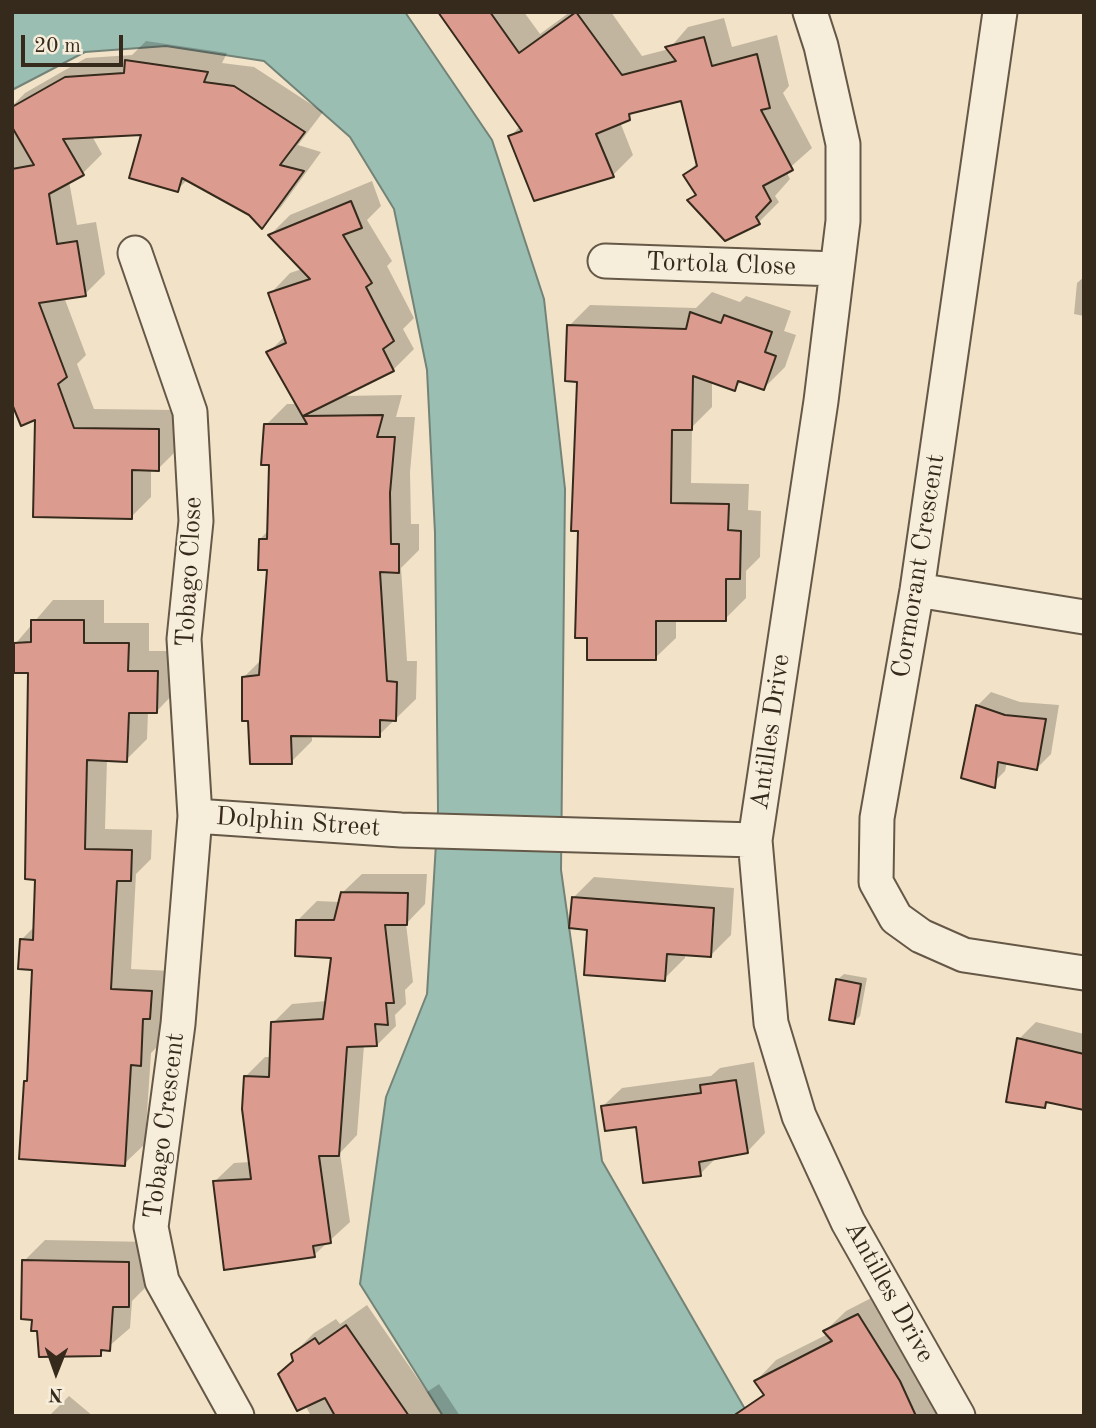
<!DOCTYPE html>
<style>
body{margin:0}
#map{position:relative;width:1096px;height:1428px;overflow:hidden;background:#f2e3c8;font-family:"Old Standard TT",serif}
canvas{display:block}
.frame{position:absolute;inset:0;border:14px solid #362a1c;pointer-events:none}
.north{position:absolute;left:21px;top:1337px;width:70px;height:70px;-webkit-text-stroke:5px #f7eddb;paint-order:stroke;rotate:181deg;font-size:19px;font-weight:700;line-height:28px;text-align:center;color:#362a1c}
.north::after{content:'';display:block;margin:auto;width:24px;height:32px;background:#362a1c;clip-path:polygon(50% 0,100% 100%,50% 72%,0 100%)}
.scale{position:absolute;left:21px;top:35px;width:102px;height:32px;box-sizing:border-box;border:4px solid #362a1c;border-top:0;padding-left:9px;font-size:21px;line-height:24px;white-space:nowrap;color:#362a1c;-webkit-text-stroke:5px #f7eddb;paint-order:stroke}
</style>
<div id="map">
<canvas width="1096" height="1428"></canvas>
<div class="frame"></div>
<div class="north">N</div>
<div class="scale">20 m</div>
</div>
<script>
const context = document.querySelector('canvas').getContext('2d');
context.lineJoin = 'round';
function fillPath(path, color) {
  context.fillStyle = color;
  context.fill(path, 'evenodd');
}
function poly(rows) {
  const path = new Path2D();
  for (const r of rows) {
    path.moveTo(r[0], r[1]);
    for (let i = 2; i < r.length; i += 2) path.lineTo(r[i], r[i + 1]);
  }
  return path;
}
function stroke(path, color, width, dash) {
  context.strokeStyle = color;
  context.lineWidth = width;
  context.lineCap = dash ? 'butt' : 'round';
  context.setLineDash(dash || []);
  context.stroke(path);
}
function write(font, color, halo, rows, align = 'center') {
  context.font = font + ' "Old Standard TT",serif';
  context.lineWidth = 5;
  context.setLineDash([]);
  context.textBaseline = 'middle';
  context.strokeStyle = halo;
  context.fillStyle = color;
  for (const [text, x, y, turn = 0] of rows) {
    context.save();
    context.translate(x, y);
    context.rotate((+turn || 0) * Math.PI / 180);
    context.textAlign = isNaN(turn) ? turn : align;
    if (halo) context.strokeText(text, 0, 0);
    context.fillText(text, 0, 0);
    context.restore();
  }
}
const water = poly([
 [12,12,405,12,492,140,544,299,565,489,561,870,602,1161,749,1416,443,1416,360,1284,386,1097,427,994,438,810,435,533,427,370,394,209,350,137,264,61,166,46,85,52,12,90,12,12]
]);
fillPath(water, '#9bbeb3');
stroke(water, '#738377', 2);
fillPath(poly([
 [439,12,524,12,540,34,570,12,611,12,642,56,669,49,688,27,724,18,732,47,777,35,789,86,783,93,812,148,786,171,790,179,775,196,779,202,759,222,689,201,697,193,685,175,698,162,682,99,638,110,620,122,633,155,613,175,510,137,520,126],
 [146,41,227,53,222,63,254,67,323,112,298,145,321,152,281,207,262,226,250,214,188,179,177,190,144,133,92,136,102,154,83,173,69,181,77,225,96,222,105,274,85,294,64,297,86,355,77,364,94,409,178,410,178,449,158,469,151,469,151,497,131,517,37,417,12,399,12,106,25,93,86,58,132,55],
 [372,181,381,206,367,220,392,261,387,266,414,318,403,329,414,349,393,370,340,396,402,395,396,417,415,417,410,472,411,524,419,524,419,550,401,568,407,661,417,661,416,699,379,735,312,734,312,741,291,762,250,719,244,677,262,659,269,568,260,539,269,530,271,463,266,425,287,404,297,404,268,353,285,336,270,294,290,273,302,269,270,235,290,215],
 [1084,277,1084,316,1074,314,1077,283],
 [712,292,740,302,746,296,791,311,784,331,796,335,785,367,764,388,742,381,734,389,712,381,712,407,692,427,691,483,749,484,748,510,761,511,760,557,746,571,746,598,725,619,676,619,676,638,655,658,580,529,579,380,569,326,590,305,696,308],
 [1084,348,1084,373,1082,373],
 [53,600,104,600,104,623,149,623,149,651,178,651,177,690,157,711,148,711,147,739,126,760,107,759,105,829,152,830,151,859,136,874,131,969,172,971,170,997,162,1005,161,1043,151,1053,145,1144,124,1164,25,1082,29,1078,33,968,21,940,35,926,37,878,30,671,16,643],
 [991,692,1020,702,1059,705,1051,754,1037,768,1007,762,1005,771,991,785,977,706],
 [362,874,427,874,425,904,406,924,413,982,405,990,406,1004,395,1015,396,1026,377,1045,364,1045,357,1135,340,1153,350,1222,314,1255,214,1182,234,1163,250,1162,245,1077,265,1057,271,1057,273,1023,292,1004,327,1001,333,956,298,920,317,901,340,902,342,893],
 [594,877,734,888,731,935,710,956,685,954,685,958,664,979,589,928,573,898],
 [844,974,867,978,860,1016,854,1022,837,980],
 [1036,1022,1084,1034,1084,1108,1050,1101,1045,1106,1019,1039],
 [754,1062,765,1133,747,1152,717,1157,700,1174,638,1125,603,1106,622,1088,711,1076,720,1068],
 [45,1240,149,1242,149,1284,132,1301,130,1328,100,1354,39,1330,33,1318,24,1261],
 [879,1294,939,1416,759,1416,752,1405,764,1393,756,1381,776,1360,828,1334,825,1331,846,1311],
 [367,1305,427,1392,439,1384,460,1416,311,1416,305,1405,293,1354,314,1333,336,1319,340,1324],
 [69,1396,93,1416,49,1416]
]), '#0003');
const building = poly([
 [438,12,490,12,519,53,576,12,622,75,676,61,665,47,704,37,712,66,757,54,770,108,761,110,793,170,763,186,771,201,756,217,760,224,725,241,687,200,696,195,683,175,697,166,681,101,629,114,630,120,596,134,614,177,534,201,508,136,522,131,438,12],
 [125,60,208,72,204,82,234,86,305,132,280,165,304,171,262,229,249,215,182,178,178,192,129,178,141,135,63,139,84,175,49,194,57,244,77,241,86,296,39,303,67,377,58,384,74,428,159,429,159,471,132,470,132,519,33,517,35,420,21,426,12,404,12,169,34,165,12,127,12,107,65,77,124,73,125,60],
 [351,201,362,228,343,235,372,283,366,287,394,341,383,349,394,371,303,416,383,415,377,437,395,437,390,493,391,544,399,544,399,573,380,572,387,681,397,682,396,721,380,720,380,737,291,736,292,764,250,764,248,721,242,721,242,677,259,675,267,570,258,570,259,539,267,539,269,465,261,465,264,424,307,424,266,352,286,343,268,293,310,279,268,235,351,201],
 [690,312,721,323,724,315,772,332,765,352,776,356,764,390,738,381,735,391,693,376,692,430,672,430,671,503,729,504,728,530,741,531,740,579,726,579,726,621,656,621,656,660,587,660,587,638,575,638,578,531,571,531,577,382,565,381,567,325,686,329,690,312],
 [31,620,84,620,84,643,129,643,128,671,158,671,157,713,129,713,127,762,87,760,85,849,132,850,131,881,117,881,111,989,152,991,150,1019,143,1019,141,1066,131,1065,125,1166,19,1159,24,1081,27,1081,32,970,18,969,20,939,33,940,35,880,25,879,28,673,14,673,14,643,31,642,31,620],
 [976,705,1005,715,1046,719,1037,770,998,762,995,788,961,778,976,705],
 [341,892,408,893,407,925,385,925,394,1003,386,1003,388,1025,375,1024,377,1046,347,1047,339,1156,319,1156,331,1243,313,1246,315,1257,224,1270,213,1181,251,1179,242,1109,244,1076,269,1077,271,1022,323,1019,331,958,295,956,296,920,334,920,341,892],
 [572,897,714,908,711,957,667,954,665,981,584,975,587,930,569,928,572,897],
 [836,979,861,984,854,1024,829,1020,836,979],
 [1017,1038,1084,1054,1084,1110,1046,1102,1045,1108,1006,1102,1017,1038],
 [736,1080,748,1153,699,1162,701,1176,643,1183,636,1127,605,1131,601,1106,701,1093,700,1085,736,1080],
 [22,1260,129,1262,129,1307,113,1307,110,1351,101,1350,101,1356,39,1357,37,1331,31,1331,32,1320,21,1319,22,1260],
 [858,1314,900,1381,916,1416,733,1416,764,1395,754,1381,832,1341,823,1331,858,1314],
 [346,1325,409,1416,335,1416,325,1398,297,1411,278,1374,293,1361,291,1354,315,1338,319,1344,346,1325]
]);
fillPath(building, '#db9c8f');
stroke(building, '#362a1c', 2);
const street = poly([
 [810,12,821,46,843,144,843,221,821,401,755,840,771,1023,799,1116,848,1222,958,1416],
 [1000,12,917,590,877,818,876,882,896,918,921,936,964,955,1084,973],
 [135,253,190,412,196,521,184,639,195,816,178,1024,151,1227,162,1281,237,1416],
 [605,261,837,269],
 [917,590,1084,617],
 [195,816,401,830,755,840]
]);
stroke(street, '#655847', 37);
stroke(street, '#f7eddb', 33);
write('26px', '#362a1c', '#f7eddb', [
 ["Tortola Close",721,265,2],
 ["Cormorant Crescent",919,566,-81],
 ["Tobago Close",190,572,-87],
 ["Antilles Drive",771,732,-82],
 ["Dolphin Street",298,823,4],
 ["Tobago Crescent",165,1126,-83],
 ["Antilles Drive",889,1292,61]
]);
</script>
